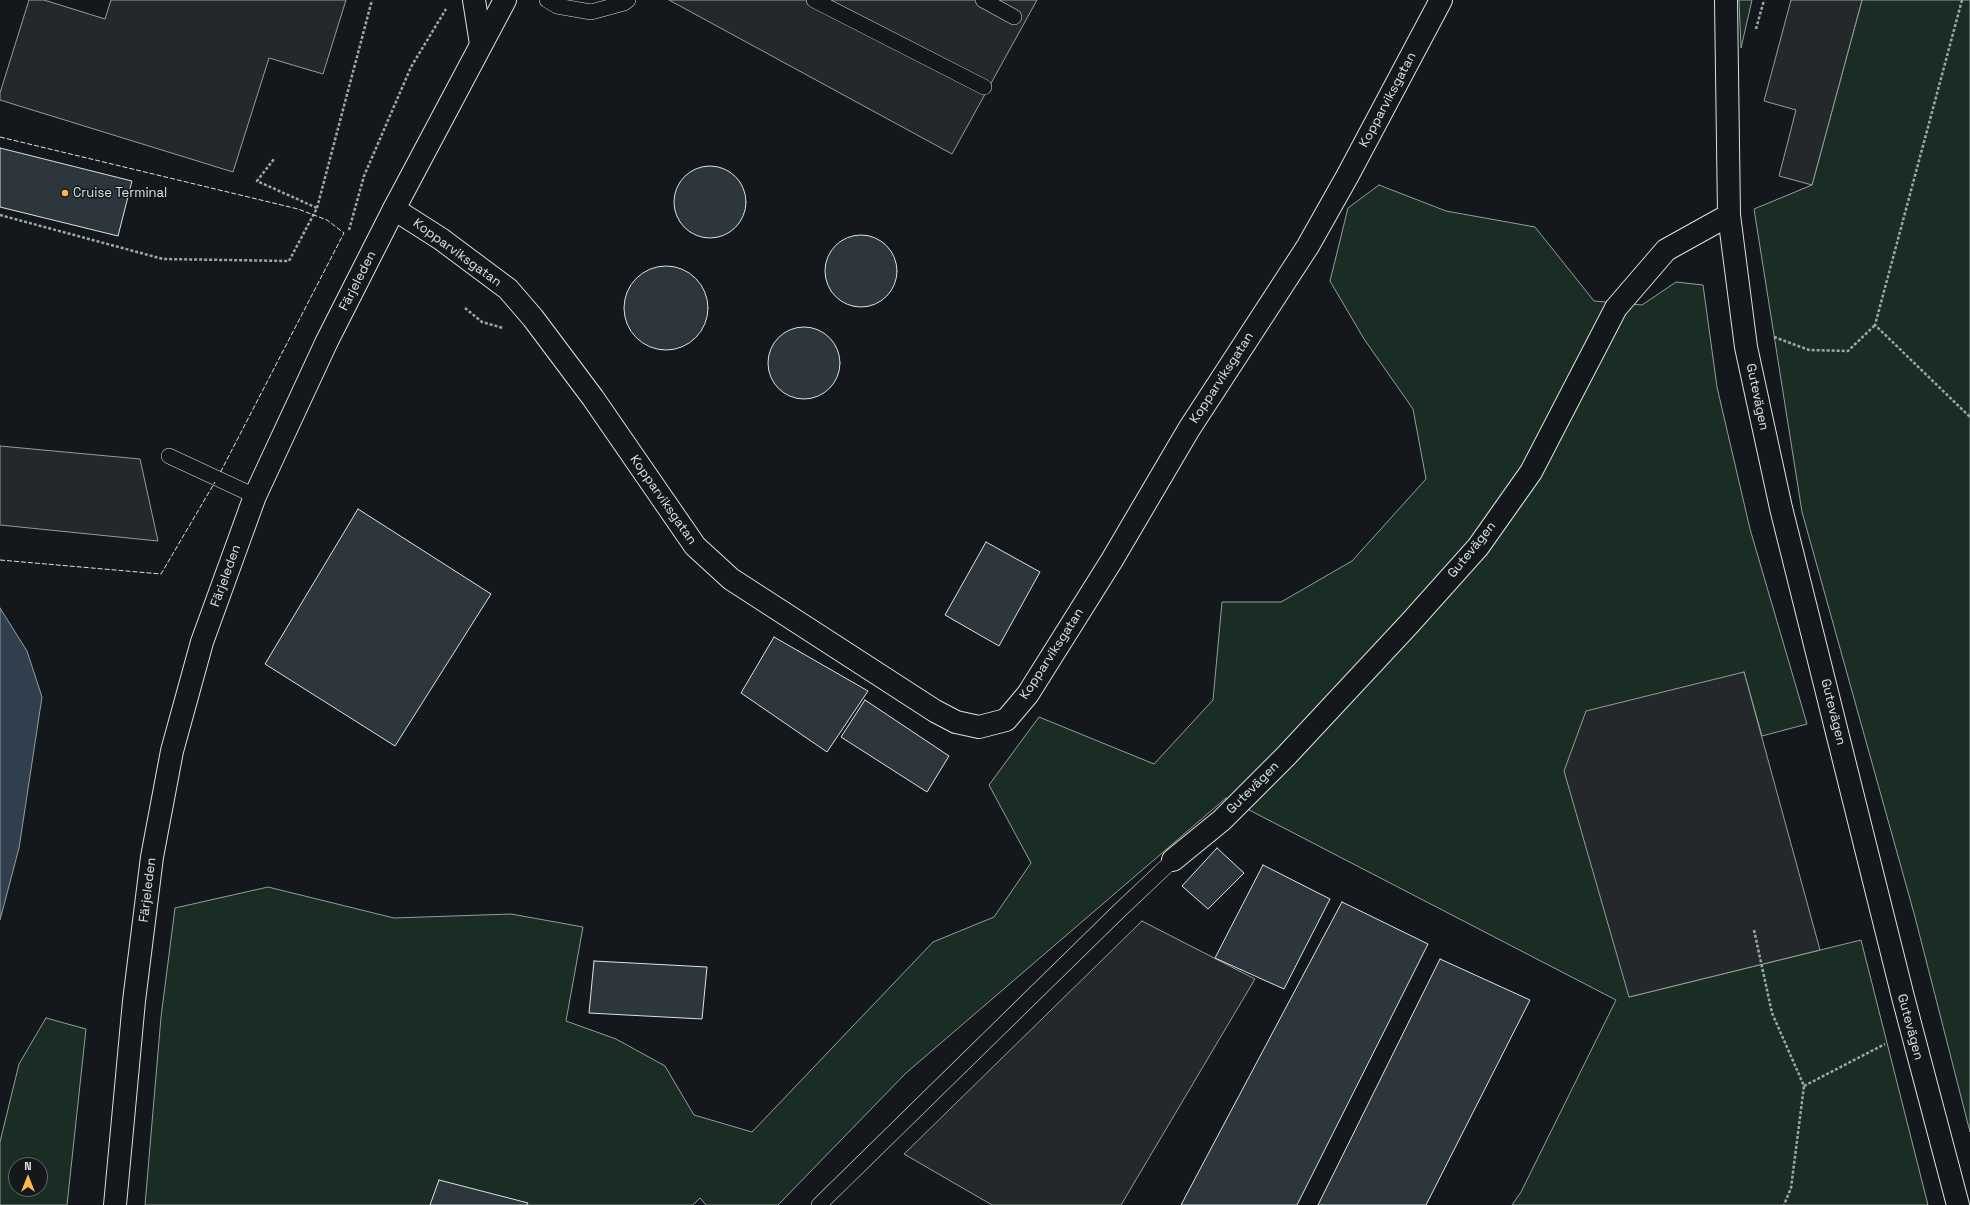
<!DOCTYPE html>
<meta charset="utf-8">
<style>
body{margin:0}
#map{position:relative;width:1970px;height:1205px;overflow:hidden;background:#14181c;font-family:"Space Grotesk",sans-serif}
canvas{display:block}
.north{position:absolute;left:8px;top:1157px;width:40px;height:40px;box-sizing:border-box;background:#14181c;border:1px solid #626a69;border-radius:50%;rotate:0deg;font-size:11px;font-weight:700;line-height:16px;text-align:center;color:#d8e6dc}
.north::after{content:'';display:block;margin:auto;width:14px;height:18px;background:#ffb74d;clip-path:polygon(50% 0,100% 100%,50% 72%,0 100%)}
</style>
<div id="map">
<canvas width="1970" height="1205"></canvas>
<div class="north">N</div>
</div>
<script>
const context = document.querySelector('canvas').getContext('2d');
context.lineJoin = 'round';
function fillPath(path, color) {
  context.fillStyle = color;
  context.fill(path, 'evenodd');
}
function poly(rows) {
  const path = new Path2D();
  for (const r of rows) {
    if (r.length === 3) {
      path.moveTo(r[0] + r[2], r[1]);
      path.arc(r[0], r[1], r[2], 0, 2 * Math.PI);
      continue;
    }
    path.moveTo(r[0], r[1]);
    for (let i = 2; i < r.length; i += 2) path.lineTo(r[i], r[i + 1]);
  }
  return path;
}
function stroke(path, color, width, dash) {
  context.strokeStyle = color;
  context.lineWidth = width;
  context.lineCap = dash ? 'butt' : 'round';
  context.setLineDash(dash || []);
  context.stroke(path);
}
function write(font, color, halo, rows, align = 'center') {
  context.font = font + ' "Space Grotesk",sans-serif';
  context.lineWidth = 3;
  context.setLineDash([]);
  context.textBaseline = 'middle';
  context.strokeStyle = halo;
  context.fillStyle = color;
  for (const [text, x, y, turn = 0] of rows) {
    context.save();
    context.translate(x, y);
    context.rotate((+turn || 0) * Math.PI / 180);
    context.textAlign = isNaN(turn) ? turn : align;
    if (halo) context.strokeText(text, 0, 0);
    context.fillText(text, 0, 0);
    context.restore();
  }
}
const green = poly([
 [1739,0,1752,0,1741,48,1739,0],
 [1862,0,1970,0,1970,1132,1915,917,1802,512,1754,209,1812,185,1862,0],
 [1379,185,1446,211,1535,227,1594,301,1642,305,1676,282,1703,285,1717,387,1750,529,1807,724,1762,736,1744,672,1629,997,1861,940,1928,1205,1512,1205,1521,1192,1616,1000,1226,798,906,1073,778,1205,706,1205,700,1198,693,1205,145,1205,161,1017,175,908,268,887,394,918,511,914,583,927,566,1021,616,1039,665,1066,694,1115,752,1132,933,942,994,917,1031,863,989,785,1039,717,1154,764,1213,700,1222,602,1281,602,1352,561,1426,479,1413,409,1364,339,1330,281,1348,208,1379,185],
 [46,1018,86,1029,67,1205,0,1205,0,1142,19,1064,46,1018],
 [16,1165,40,1165,40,1189,16,1189,16,1165]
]);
fillPath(green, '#1a2d24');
stroke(green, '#939e99', 1);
const parking = poly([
 [29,0,44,0,105,19,111,0,346,0,323,74,269,58,233,172,0,100,0,93,29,0],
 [669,0,1037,0,952,154,669,0],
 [1791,0,1862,0,1812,185,1779,176,1796,110,1764,101,1791,0],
 [0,446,140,459,158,541,0,525,0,446],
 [1744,672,1820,950,1629,997,1564,771,1586,711,1744,672],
 [1142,921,1255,979,1121,1205,992,1205,904,1154,1142,921]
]);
fillPath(parking, '#24282b');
stroke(parking, '#939e99', 1);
const water = poly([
 [0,608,27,651,42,697,19,848,0,920,0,608]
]);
fillPath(water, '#2f3f4d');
stroke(water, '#939e99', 1);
const building = poly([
 [0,148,132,181,118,236,0,207,0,148],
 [710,202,36],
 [861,271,36],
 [666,308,42],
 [804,363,36],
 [358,509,491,594,395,746,265,664,358,509],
 [986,542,1040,572,999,646,945,615,986,542],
 [774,637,868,691,827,752,741,693,774,637],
 [865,700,949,756,927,792,841,737,865,700],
 [1217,848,1244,873,1208,909,1182,886,1217,848],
 [1263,865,1330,899,1284,989,1215,958,1263,865],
 [1342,902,1428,944,1297,1205,1181,1205,1342,902],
 [1440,959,1530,1000,1426,1205,1318,1205,1440,959],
 [594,961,707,967,702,1019,589,1013,594,961],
 [439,1180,528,1203,527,1205,430,1205,439,1180]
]);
fillPath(building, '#2c363c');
stroke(building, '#d8e6dc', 1);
const service = poly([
 [547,0,557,6,591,12,624,3,628,0],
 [814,0,984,87],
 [983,0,1014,17],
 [169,456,255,496],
 [819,1205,1118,912,1173,860]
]);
const minor = poly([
 [474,0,481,44],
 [1726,0,1729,215,1746,347,1781,508,1903,997,1958,1205],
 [394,209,441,239,508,289,533,318,593,398,695,546,731,579,935,711,956,722,979,727,1006,720,1028,694,1112,560,1189,429,1308,246,1348,175,1441,0],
 [1173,860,1222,820,1286,756,1410,623,1478,547,1531,472,1616,308,1666,250,1729,215]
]);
const secondary = poly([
 [115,1205,134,1001,152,857,172,751,202,642,255,496,327,341,394,209,505,0]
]);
stroke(service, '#d8e6dc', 16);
stroke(minor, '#d8e6dc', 24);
stroke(secondary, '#d8e6dc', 24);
stroke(poly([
 [1962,0,1875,325,1970,417],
 [1756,29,1764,0],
 [317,208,372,0],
 [0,215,163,259,289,261,317,208,257,181,274,159],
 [349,230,364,176,411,67,446,9],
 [465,308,482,322,503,328],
 [1774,337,1809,350,1848,351,1875,325],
 [1754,930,1772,1013,1804,1086,1791,1188,1784,1205],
 [1804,1086,1885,1044]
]), '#9da8a2', 2.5, [3, 2]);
stroke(service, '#14181c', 15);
stroke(minor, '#14181c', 22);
stroke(secondary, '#14181c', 22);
stroke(poly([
 [0,137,298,209,327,220,344,233,220,473],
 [0,560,161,574,215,482]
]), '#d8e6dc', 1, [5, 2]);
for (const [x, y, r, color] of [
 [65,193,4,"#ffb74d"]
]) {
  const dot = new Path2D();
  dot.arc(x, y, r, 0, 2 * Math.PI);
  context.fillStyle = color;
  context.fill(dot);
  stroke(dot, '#14181c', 1.5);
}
write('13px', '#d8e6dc', '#14181c', [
 ["Kopparviksgatan",1388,100,-62],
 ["Kopparviksgatan",457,253,36],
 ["Färjeleden",358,281,-63],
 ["Kopparviksgatan",1222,378,-57],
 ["Gutevägen",1757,397,78],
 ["Kopparviksgatan",663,500,55],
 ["Gutevägen",1472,550,-51],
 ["Färjeleden",226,576,-70],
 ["Kopparviksgatan",1052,654,-57],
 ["Gutevägen",1833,712,76],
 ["Gutevägen",1253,788,-45],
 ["Färjeleden",148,890,-83],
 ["Gutevägen",1910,1027,75]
]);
write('13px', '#d8e6dc', '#14181c', [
 ["Cruise Terminal",73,193]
], 'left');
</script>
